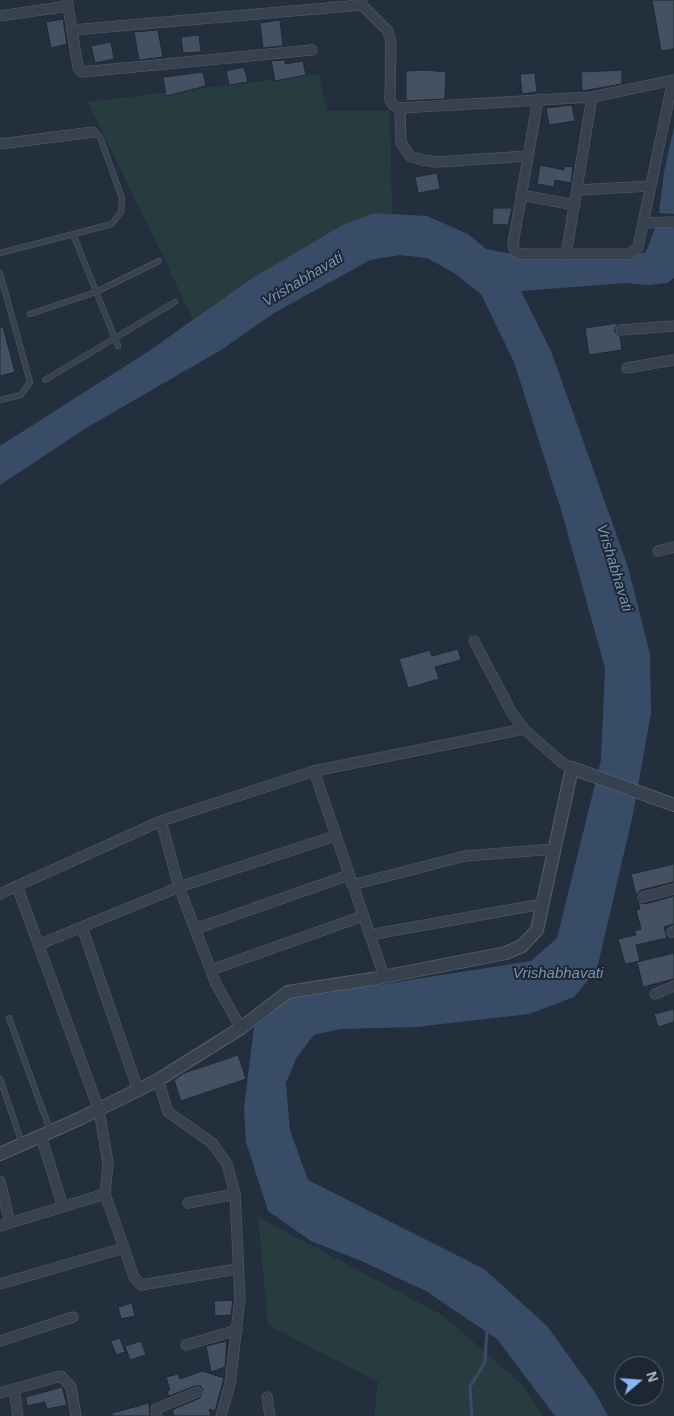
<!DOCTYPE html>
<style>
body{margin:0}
#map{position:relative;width:674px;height:1416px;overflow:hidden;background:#242f3e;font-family:Helvetica,sans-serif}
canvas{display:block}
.north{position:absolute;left:614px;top:1356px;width:50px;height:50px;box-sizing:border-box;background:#1d2633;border:1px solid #59626f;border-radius:50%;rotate:72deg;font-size:14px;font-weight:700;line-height:20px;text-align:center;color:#b4bcc9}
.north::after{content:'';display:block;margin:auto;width:18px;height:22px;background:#8ab4f8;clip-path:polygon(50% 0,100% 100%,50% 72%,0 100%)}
</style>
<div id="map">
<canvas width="674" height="1416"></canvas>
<div class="north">N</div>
</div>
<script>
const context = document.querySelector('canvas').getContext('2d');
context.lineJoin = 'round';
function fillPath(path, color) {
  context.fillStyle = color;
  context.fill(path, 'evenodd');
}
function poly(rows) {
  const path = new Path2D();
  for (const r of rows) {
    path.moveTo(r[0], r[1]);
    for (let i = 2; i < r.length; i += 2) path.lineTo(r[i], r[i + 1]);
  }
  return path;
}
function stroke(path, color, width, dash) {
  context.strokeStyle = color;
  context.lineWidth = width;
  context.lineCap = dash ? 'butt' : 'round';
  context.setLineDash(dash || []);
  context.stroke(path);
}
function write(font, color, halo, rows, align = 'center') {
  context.font = font + ' Helvetica,sans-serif';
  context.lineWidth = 4;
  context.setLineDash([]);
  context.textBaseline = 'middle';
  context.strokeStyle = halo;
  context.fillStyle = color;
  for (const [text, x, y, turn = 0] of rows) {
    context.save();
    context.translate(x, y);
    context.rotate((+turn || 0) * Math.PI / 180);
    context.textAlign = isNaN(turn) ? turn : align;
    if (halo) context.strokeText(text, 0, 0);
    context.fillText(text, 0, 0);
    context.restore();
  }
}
fillPath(poly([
 [319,74,327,111,390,111,392,214,375,213,344,224,249,280,193,319,88,102],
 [258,1217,442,1315,524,1386,542,1416,374,1416,378,1382,268,1325]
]), '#263c3f');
fillPath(poly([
 [674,127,674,214,659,213,664,172],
 [375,213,427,216,468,234,486,249,537,259,624,258,646,252,656,226,674,228,674,278,667,283,648,285,626,283,521,291,551,351,628,567,650,654,651,713,633,814,597,969,574,997,529,1014,416,1027,340,1029,314,1035,297,1057,286,1083,290,1130,308,1180,484,1269,547,1326,594,1391,608,1416,555,1416,497,1339,426,1291,359,1260,311,1241,268,1211,246,1142,244,1108,254,1027,289,999,531,961,557,938,601,760,605,668,562,513,514,362,481,294,454,273,427,258,400,255,370,260,274,313,221,350,86,428,0,485,0,446,149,351,249,280,344,224]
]), '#394c67');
stroke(poly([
 [472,1416,470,1387,485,1362,487,1329]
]), '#394c67', 3);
const building = poly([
 [652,0,674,0,674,49,661,51,652,0],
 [63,19,67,44,51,48,46,22,63,19],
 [280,20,283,46,263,48,260,23,280,20],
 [158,30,163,57,139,60,134,32,158,30],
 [199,35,201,52,183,53,181,37,199,35],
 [111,42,114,59,95,63,91,46,111,42],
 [285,60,285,64,303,61,306,75,275,81,271,61,285,60],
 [244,67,248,82,229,85,226,71,244,67],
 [426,70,446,72,445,99,406,101,406,71,426,70],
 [622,70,622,84,582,91,581,72,622,70],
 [203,72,206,86,166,96,163,77,203,72],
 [535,73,537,92,522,94,520,74,535,73],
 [572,105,575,121,549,125,546,108,572,105],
 [540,165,564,170,564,166,573,167,571,183,555,180,554,187,537,184,540,165],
 [437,173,440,189,418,193,415,177,437,173],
 [493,208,512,208,508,225,492,224,493,208],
 [618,323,614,331,620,337,622,350,589,355,585,328,618,323],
 [0,327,3,327,15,372,0,376,0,327],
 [458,649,461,660,435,667,439,679,408,688,399,659,430,650,432,656,458,649],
 [674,864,674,882,641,890,636,895,631,874,674,864],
 [674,896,674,924,664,927,667,938,636,945,640,961,625,964,618,939,636,935,634,931,641,929,636,910,640,909,638,902,645,904,674,896],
 [674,953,674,979,643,987,637,962,674,953],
 [674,1009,674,1022,658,1027,654,1014,674,1009],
 [238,1055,246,1079,181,1101,174,1080,184,1073,238,1055],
 [233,1300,231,1315,215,1316,214,1301,233,1300],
 [132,1303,135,1316,121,1319,118,1307,132,1303],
 [120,1338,125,1352,116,1355,111,1341,120,1338],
 [141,1341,146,1355,130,1360,125,1346,141,1341],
 [227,1341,225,1367,211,1372,206,1346,227,1341],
 [202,1371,224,1378,215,1411,209,1409,211,1416,174,1416,172,1410,200,1398,203,1390,201,1386,195,1386,169,1396,167,1391,170,1390,166,1377,178,1374,180,1379,202,1371],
 [62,1387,67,1405,47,1409,45,1402,27,1406,26,1397,62,1387],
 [149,1403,150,1416,112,1416,112,1413,149,1403]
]);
fillPath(building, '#455162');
stroke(building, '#1f2835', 1);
const service = poly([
 [73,234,118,346],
 [0,253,112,224,121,212,122,198,100,137,93,132],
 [0,273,30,382,21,395,0,400],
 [30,314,96,292,159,261],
 [45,380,175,302],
 [9,1018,50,1130],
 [0,1079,22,1143]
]);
const minor = poly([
 [67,0,78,67,82,72,312,50],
 [361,0,362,5,388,31,391,43,390,100,393,105,400,108,592,97,674,80],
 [0,16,68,6],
 [72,30,362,5],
 [538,99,513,244,515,251,520,254,629,254,638,247,673,80],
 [400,108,401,143,410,156,422,160,437,162,528,156],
 [0,144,93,132],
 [578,190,651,186],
 [521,195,575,205],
 [643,223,674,222],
 [566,255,592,97],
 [621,330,674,326],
 [627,368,674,360],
 [658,551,674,547],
 [474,641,512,713,524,729,561,762,572,768],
 [314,771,524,729],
 [352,885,465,856,554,849],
 [0,894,17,886],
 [643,897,674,889],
 [82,927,138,1090],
 [195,929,349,875],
 [672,932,674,931],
 [369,935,542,904],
 [38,945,179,887,161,821],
 [211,970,363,916],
 [655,994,674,986],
 [241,1028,216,984,179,887,335,836],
 [158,1080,168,1112,212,1143,227,1164,235,1194,240,1298,230,1384,221,1416],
 [41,1136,63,1207],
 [0,1181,10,1223],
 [105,1194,108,1163,99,1110,17,886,161,821,314,771,384,976],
 [188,1203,235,1194],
 [0,1226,105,1194,124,1248,0,1284],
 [124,1248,134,1277,141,1285,231,1270],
 [0,1341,73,1317],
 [186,1345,237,1330],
 [14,1389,18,1416],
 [0,1393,61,1376,71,1387,76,1416],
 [267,1397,270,1416],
 [157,1416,156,1409,197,1392]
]);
const tertiary = poly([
 [0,1154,79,1119,158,1080,241,1028,288,992,372,979,506,953,522,946,537,930,572,768,674,805]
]);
stroke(service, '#565f6c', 6);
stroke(minor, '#565f6c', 11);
stroke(tertiary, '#565f6c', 14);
stroke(service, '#38414e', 5);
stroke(minor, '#38414e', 10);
stroke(tertiary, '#38414e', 12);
write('italic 15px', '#7c92b1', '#1d2633', [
 ["Vrishabhavati",303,280,-31],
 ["Vrishabhavati",614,568,73],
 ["Vrishabhavati",558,974]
]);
</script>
